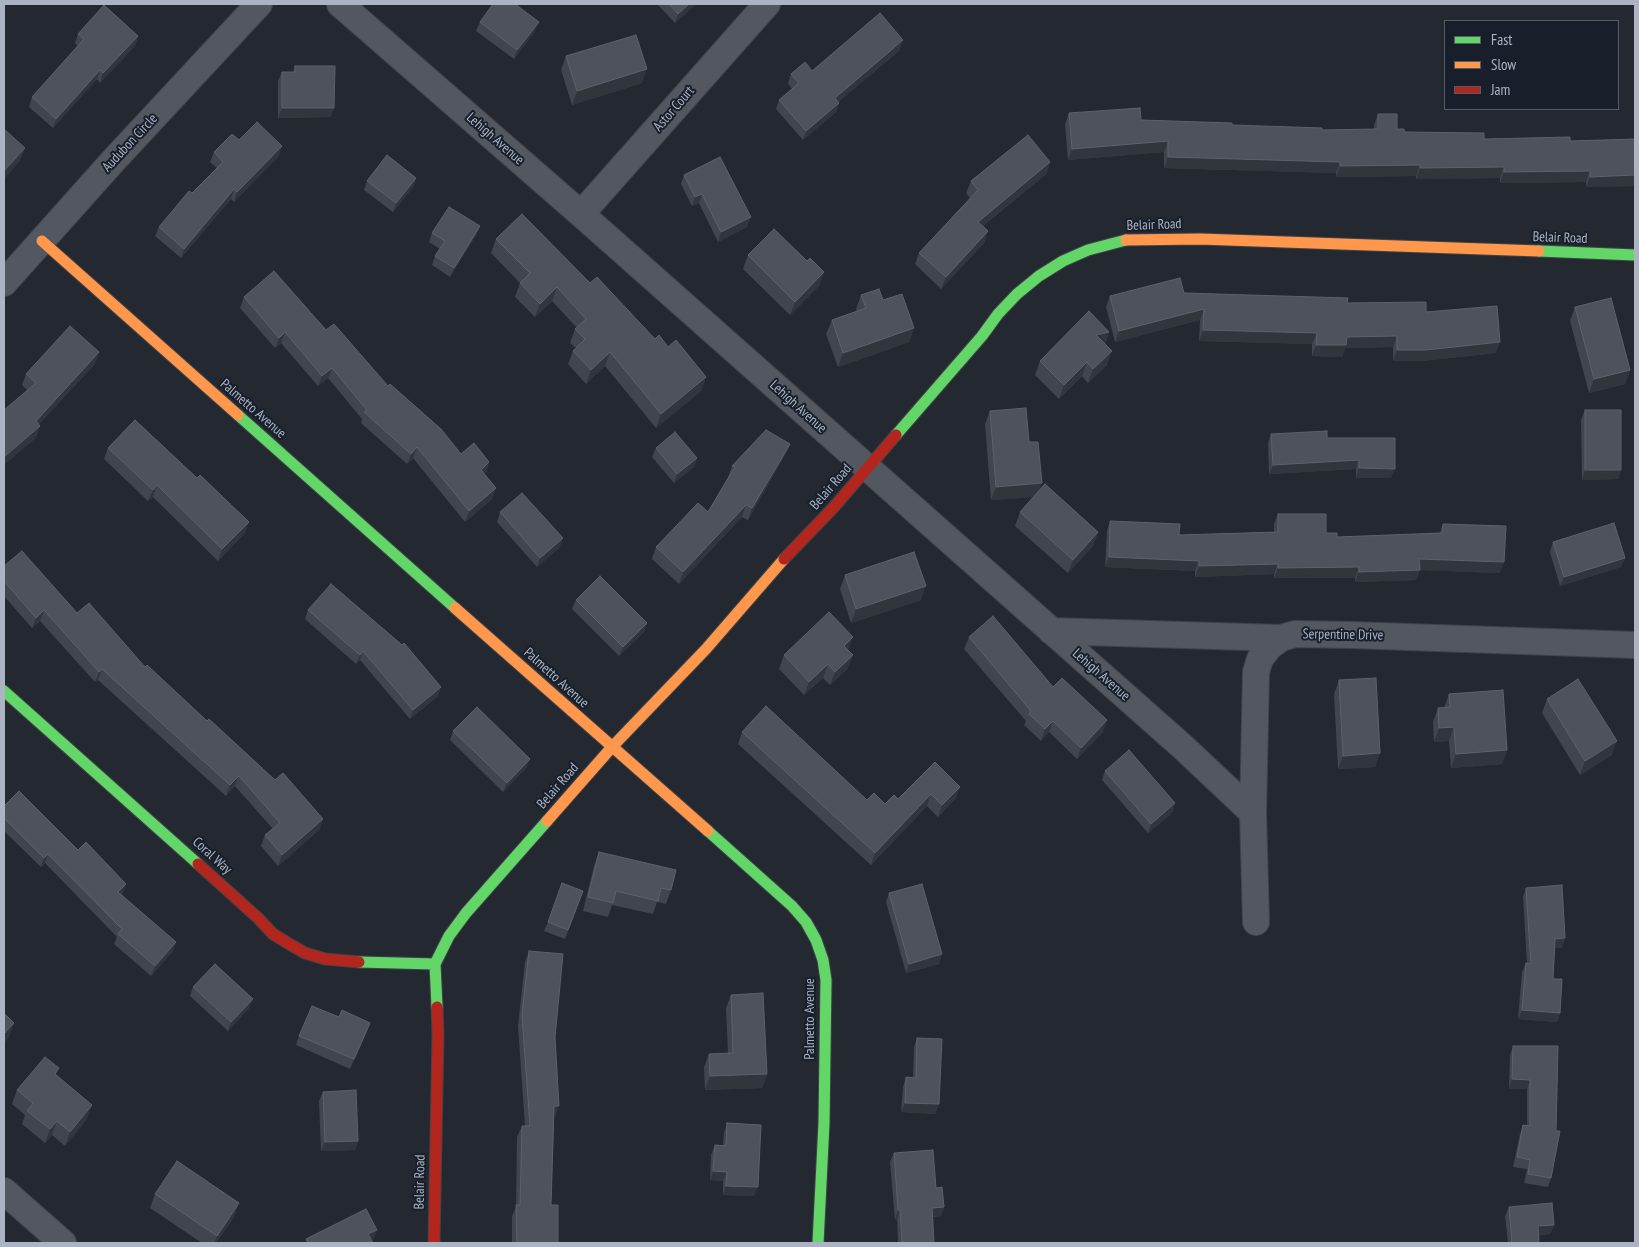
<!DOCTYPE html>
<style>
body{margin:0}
#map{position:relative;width:1639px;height:1247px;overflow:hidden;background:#242931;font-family:"PT Sans Narrow",sans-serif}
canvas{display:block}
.frame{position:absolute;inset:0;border:5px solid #acb4c4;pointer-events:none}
.legend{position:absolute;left:1444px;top:20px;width:175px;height:90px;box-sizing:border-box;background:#181f2b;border:1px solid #535b68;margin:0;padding:6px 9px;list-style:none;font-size:15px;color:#acb4c4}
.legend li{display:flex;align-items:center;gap:10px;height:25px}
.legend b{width:25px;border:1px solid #535b68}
</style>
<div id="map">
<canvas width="1639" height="1247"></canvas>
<div class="frame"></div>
<ul class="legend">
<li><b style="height:6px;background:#63d668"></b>Fast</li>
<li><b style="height:6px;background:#ff974d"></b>Slow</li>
<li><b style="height:6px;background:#b3261e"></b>Jam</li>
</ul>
</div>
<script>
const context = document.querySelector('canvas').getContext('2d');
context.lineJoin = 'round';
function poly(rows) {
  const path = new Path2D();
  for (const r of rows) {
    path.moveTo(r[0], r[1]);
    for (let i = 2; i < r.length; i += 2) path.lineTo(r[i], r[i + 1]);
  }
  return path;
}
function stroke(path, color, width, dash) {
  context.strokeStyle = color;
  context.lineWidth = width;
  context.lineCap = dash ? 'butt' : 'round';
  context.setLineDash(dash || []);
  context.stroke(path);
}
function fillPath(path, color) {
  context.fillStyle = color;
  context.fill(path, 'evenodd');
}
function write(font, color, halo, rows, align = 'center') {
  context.font = font + ' "PT Sans Narrow",sans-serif';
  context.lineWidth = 4;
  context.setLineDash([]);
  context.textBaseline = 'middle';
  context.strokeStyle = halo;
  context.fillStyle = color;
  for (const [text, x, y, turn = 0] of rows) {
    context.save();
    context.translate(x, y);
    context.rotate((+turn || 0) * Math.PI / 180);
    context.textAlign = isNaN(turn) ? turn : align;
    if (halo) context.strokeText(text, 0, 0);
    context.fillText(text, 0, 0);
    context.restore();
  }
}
const street = poly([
 [340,4,581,214,957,547,1184,748,1253,813],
 [581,214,767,4],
 [4,283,113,161,259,4],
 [1051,631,1281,638,1295,634,1352,635,1635,645],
 [1256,922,1253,813,1256,672,1260,659,1269,647,1281,638],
 [4,1191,63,1243]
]);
const fast = poly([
 [1539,251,1635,255],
 [238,415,455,608],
 [896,435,982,336,998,314,1017,294,1039,276,1063,261,1088,250,1126,240],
 [4,691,198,864],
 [708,831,792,906,806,922,816,940,823,960,826,980,824,1123,818,1243],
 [359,962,435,964],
 [437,1007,435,964,449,936,466,913,547,821]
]);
const slow = poly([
 [1126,240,1200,239,1539,251],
 [42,241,238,415],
 [455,608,708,831],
 [547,821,612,747,706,649,784,559]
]);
const jam = poly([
 [784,559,834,507,896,435],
 [198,864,258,918,273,934,291,945,305,953,325,959,359,962],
 [434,1243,438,1034,437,1007]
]);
stroke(street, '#40434a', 28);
stroke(fast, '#40434a', 13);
stroke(slow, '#40434a', 13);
stroke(jam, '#40434a', 13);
stroke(street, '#535760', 26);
stroke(fast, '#63d668', 11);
stroke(slow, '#ff974d', 11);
stroke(jam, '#b3261e', 11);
fillPath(poly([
 [657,4,696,4,675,23],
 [480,22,535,31,514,59,476,31],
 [78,34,138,36,135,46,100,83,97,79,53,128,29,107,32,97,78,46,75,43],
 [900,50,838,102,839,103,836,112,803,140,776,109,779,100,792,89,788,83,791,74,812,71],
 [566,56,642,83,572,105,561,70],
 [295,66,331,117,278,118,278,81,282,72,293,72],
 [1069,113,1141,120,1322,130,1374,129,1374,125,1378,114,1397,129,1404,132,1484,139,1570,141,1635,139,1635,186,1586,187,1586,182,1500,183,1500,178,1416,179,1416,176,1336,177,1336,173,1164,168,1164,152,1068,160,1065,124],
 [239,140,279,156,234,202,231,199,181,258,155,236,159,227,192,193,217,168,210,162,214,152],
 [1050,162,1046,174,983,226,988,231,984,243,941,289,915,264,919,253,970,198,966,193,971,181],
 [684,175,747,227,718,242,699,203,692,206,681,184],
 [416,178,413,187,393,212,364,190,367,181],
 [480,226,476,235,450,277,432,265,435,256,440,249,429,242,432,233],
 [496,239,590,283,655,339,668,347,706,377,701,391,656,428,605,366,586,384,568,364,573,351,576,348,570,343,575,329,577,328,552,301,535,317,515,297,520,283,491,253],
 [748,255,824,272,819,286,790,315,743,269],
 [1184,293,1426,312,1496,353,1422,361,1393,361,1393,347,1345,348,1342,357,1312,356,1312,344,1199,341,1200,320,1115,342,1106,307,1110,296],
 [861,295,914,328,909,342,838,367,826,334,832,320,857,311,856,309],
 [244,297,326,330,388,386,461,454,489,462,486,473,484,474,496,488,492,499,465,522,413,458,407,464,361,423,362,419,328,378,318,386,281,343,275,348,240,308],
 [1575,307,1630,370,1625,384,1589,393,1570,321],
 [1109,332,1105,344,1107,365,1088,383,1082,376,1059,399,1035,375,1040,361],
 [95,364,39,424,36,438,27,390,22,385,26,374],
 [1585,410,1621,470,1618,479,1582,480,1581,420],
 [990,411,1039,492,1098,532,1093,546,1068,573,1015,526,1020,512,1034,497,991,500,985,424],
 [1271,434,1327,438,1391,478,1356,478,1356,469,1269,474,1268,443],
 [790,444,785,455,748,520,742,517,679,584,652,559,656,547,708,512,728,477,732,466],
 [108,448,197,478,249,522,244,534,218,561,153,497,148,501,104,459],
 [656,448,697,458,694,467,674,483,652,457],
 [500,512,563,538,559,548,537,567,497,522],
 [1278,514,1337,537,1440,533,1443,524,1500,573,1420,570,1416,580,1355,582,1355,578,1274,578,1274,574,1195,577,1195,571,1105,567,1107,531,1110,521,1179,535,1274,532,1274,524],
 [1553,542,1625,558,1621,567,1560,586,1550,552],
 [4,566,77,613,145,667,320,829,278,866,261,846,265,835,273,829,235,786,226,796,98,680,95,682,40,621,32,628,4,596],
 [845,575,921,600,851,623,840,589],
 [576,600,647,623,644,632,619,656,572,609],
 [308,610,438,696,410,719,360,660,356,664,305,619],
 [969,637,1053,687,1103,732,1077,759,1049,732,1041,741,1024,725,1026,721,964,649],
 [848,650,848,668,830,685,823,678,804,695,779,669,784,655],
 [1339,680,1380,753,1375,767,1338,769,1334,694],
 [1449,694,1507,750,1502,764,1451,768,1449,741,1434,742,1433,722,1438,708,1444,708],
 [1547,699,1612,755,1580,775,1542,713],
 [453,731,530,759,526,768,503,792,450,740],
 [742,732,867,800,885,804,898,799,935,762,956,798,938,817,927,806,871,865,738,744],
 [1105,771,1175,803,1172,813,1148,833,1102,780],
 [4,806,123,893,122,895,173,951,151,976,114,944,117,937,45,863,41,867,4,831],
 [599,852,671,890,666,904,657,902,653,914,612,905,608,917,583,911,594,866],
 [1526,888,1562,948,1555,948,1553,979,1560,1013,1557,1022,1518,1019,1522,972,1526,963,1527,963,1523,897],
 [583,891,565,939,544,931,548,922],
 [889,893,939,964,906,973,886,902],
 [529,951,555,1037,555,1117,554,1117,551,1205,558,1243,512,1243,512,1216,516,1207,517,1137,522,1126,525,1126,518,1026,525,962],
 [193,987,249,1008,228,1031,190,996],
 [731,995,767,1074,762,1088,705,1090,704,1067,709,1054,728,1053,726,1008],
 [367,1032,350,1069,296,1045,299,1036],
 [917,1038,939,1104,935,1114,901,1112,903,1087,906,1077,913,1078,914,1047],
 [1513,1046,1558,1046,1551,1178,1548,1187,1524,1183,1527,1169,1513,1167,1520,1134,1523,1125,1527,1126,1527,1089,1509,1089,1510,1055],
 [56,1076,87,1119,65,1146,52,1135,45,1143,22,1124,25,1115,12,1104,17,1090],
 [323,1092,358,1141,355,1150,321,1151,319,1101],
 [727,1123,754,1196,723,1195,723,1181,710,1180,711,1155,715,1145,723,1146,724,1133],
 [894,1153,936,1188,944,1207,941,1216,933,1217,934,1243,898,1243,897,1220,895,1220,890,1162],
 [155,1194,234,1217,216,1243,202,1243,150,1208],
 [1509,1207,1554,1225,1550,1234,1539,1235,1539,1243,1508,1243,1505,1216]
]), '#41464e');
fillPath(poly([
 [689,4,696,4,675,23,678,14],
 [539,22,535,31,514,59,517,50],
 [138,36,135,46,100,83,103,73],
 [903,40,900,50,832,107,835,98],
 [647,69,642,83,572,105,577,91],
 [100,70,97,79,53,128,56,119],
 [839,103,836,112,803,140,806,131],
 [282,108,334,108,331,117,278,118],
 [1168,141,1164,152,1068,160,1072,149],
 [282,146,279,156,234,202,237,192],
 [25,148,20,161,4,179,4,171],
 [1168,157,1340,162,1336,173,1164,168],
 [1050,162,1046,174,974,233,978,222],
 [1420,165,1416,176,1336,177,1340,166],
 [1504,167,1500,178,1416,179,1420,168],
 [1590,171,1586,182,1500,183,1504,172],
 [1635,175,1635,186,1586,187,1590,177],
 [416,178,413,187,393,212,396,203],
 [234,189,231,199,181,258,184,249],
 [702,194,699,203,692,206,695,197],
 [751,217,747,227,718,242,721,232],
 [480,226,476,235,450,277,454,268],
 [988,231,984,243,941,289,946,277],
 [824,272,819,286,790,315,795,302],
 [557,287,552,301,535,317,540,304],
 [1204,309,1200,320,1115,342,1119,331],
 [914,328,909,342,838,367,843,353],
 [1203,330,1317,333,1312,344,1199,341],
 [285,332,281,343,275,348,279,338],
 [1109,332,1104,345,1096,335],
 [1397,336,1393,347,1345,348,1342,357,1312,356,1316,345,1347,337],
 [1500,342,1496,353,1422,361,1393,361,1397,350],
 [1112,351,1107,365,1088,383,1093,369],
 [99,352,95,364,31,432,36,421],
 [610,352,605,366,586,384,591,370],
 [1087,362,1082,376,1059,399,1064,385],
 [332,368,328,378,318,386,322,376],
 [1630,370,1625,384,1589,393,1594,379],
 [706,377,701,391,656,428,661,414],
 [40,426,36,438,4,465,4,457],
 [790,444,785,455,748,520,752,508],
 [417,447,413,458,407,464,411,454],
 [697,458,694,467,674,483,677,474],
 [1359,460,1356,469,1269,474,1273,465],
 [489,462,486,473,477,480,481,470],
 [1359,468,1395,469,1391,478,1356,478],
 [1585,470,1621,470,1618,479,1582,480],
 [1042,483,1037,497,991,500,996,487],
 [157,485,153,497,148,501,153,490],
 [496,488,492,499,465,522,469,511],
 [746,505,742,517,679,584,683,572],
 [249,522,244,534,218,561,222,549],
 [1098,532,1093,546,1068,573,1073,560],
 [563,538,559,548,537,567,540,558],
 [1109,557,1199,561,1195,571,1105,567],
 [1625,558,1621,567,1560,586,1564,577],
 [1419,559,1504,562,1500,573,1416,570],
 [1278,564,1274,574,1195,577,1199,566],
 [1359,567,1355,578,1274,578,1278,568],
 [1420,570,1416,580,1355,582,1359,572],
 [926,586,921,600,851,623,856,609],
 [44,610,40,621,32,628,36,618],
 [647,623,644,632,619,656,623,647],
 [853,637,848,651,844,646],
 [363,651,360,660,356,664,360,655],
 [853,655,848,668,830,685,835,672],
 [828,664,823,678,804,695,809,682],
 [102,669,98,680,95,682,99,672],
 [441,687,438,696,410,719,413,710],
 [1107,720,1103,732,1077,759,1081,748],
 [1053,721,1049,732,1041,741,1045,729],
 [1454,727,1449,741,1434,742,1439,728],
 [1617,741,1612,755,1580,775,1585,761],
 [1507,750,1502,764,1451,768,1456,754],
 [1380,753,1375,767,1338,769,1343,756],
 [530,759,526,768,503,792,507,783],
 [239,776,235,786,226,796,230,785],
 [960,787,956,798,938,817,942,805],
 [931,794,927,806,871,865,875,853],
 [1175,803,1172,813,1148,833,1151,824],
 [323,819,320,829,278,866,282,855],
 [48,854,45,863,41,867,44,858],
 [126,884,123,893,115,901,118,892],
 [1565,938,1562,948,1552,948,1555,939],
 [176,942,173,951,151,976,155,966],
 [942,954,939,964,906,973,909,964],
 [253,999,249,1008,228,1031,231,1022],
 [1522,1010,1560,1013,1557,1022,1518,1019],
 [14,1023,9,1037,4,1043,4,1034],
 [370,1023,367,1032,350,1069,354,1059],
 [767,1074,762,1088,705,1090,710,1076],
 [1512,1079,1530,1080,1527,1089,1509,1089],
 [905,1103,939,1104,935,1114,901,1112],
 [92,1105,87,1119,65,1146,70,1132],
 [554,1106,559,1106,555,1117,550,1118],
 [57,1121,52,1135,45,1143,50,1129],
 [358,1141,355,1150,321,1151,325,1142],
 [713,1171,727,1172,723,1181,710,1180],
 [726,1186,758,1187,754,1196,723,1195],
 [239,1203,234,1217,216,1243,214,1243,217,1236],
 [944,1207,941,1216,929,1217,932,1208],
 [898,1210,900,1210,897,1220,895,1220],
 [1554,1225,1550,1234,1535,1236,1538,1226],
 [377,1230,374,1239,366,1243,368,1234]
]), '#31363d');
const building = poly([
 [493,4,515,4,539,22,517,50,480,22,493,4],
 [669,4,689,4,678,14,669,4],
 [104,5,138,36,103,73,100,70,56,119,32,97,84,39,78,34,104,5],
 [880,13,903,40,835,98,839,103,806,131,779,100,799,83,791,74,805,62,812,71,880,13],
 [636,35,647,69,577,91,566,56,636,35],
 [295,66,335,66,334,108,282,108,282,72,295,72,295,66],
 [1140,108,1141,120,1232,123,1232,125,1322,128,1322,130,1378,129,1378,114,1397,114,1397,129,1404,129,1404,132,1484,133,1484,139,1570,137,1570,141,1635,139,1635,175,1590,177,1590,171,1504,172,1504,167,1420,168,1420,165,1340,166,1340,162,1168,157,1168,141,1072,149,1069,113,1140,108],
 [257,122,282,146,237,192,234,189,184,249,159,227,189,191,192,193,223,162,214,152,232,134,239,140,257,122],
 [4,129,25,148,4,171,4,129],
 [1028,135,1050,162,978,222,988,231,946,277,919,253,978,190,971,181,1028,135],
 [387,155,416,178,396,203,367,181,387,155],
 [720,157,751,217,721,232,702,194,695,197,684,175,720,157],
 [449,207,480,226,454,268,435,256,445,241,432,233,449,207],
 [522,214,590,283,597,277,655,339,659,335,668,347,676,340,706,377,661,414,610,352,591,370,573,351,585,339,575,329,586,319,557,287,540,304,520,283,530,273,496,239,522,214],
 [774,229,807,261,810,258,824,272,795,302,748,255,774,229],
 [274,271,326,330,334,324,388,386,390,384,441,429,461,454,474,443,489,462,481,470,496,488,469,511,417,447,411,454,364,412,367,410,332,368,322,376,285,332,279,338,244,297,274,271],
 [1180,278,1184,293,1348,298,1347,303,1426,302,1426,312,1497,306,1500,342,1426,350,1397,350,1397,336,1347,337,1346,345,1316,345,1317,333,1203,330,1204,309,1119,331,1110,296,1180,278],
 [879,289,883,300,902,294,914,328,843,353,832,320,866,308,861,295,879,289],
 [1611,298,1630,370,1594,379,1575,307,1611,298],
 [1089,311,1109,332,1096,335,1112,351,1093,369,1087,362,1064,385,1040,361,1089,311],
 [70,326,99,352,36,421,40,426,4,457,4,410,36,383,26,374,70,326],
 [1026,408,1029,442,1038,442,1042,483,996,487,990,411,1026,408],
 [1585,410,1621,410,1621,470,1585,470,1585,410],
 [135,420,197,478,200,475,249,522,222,549,157,485,153,490,108,448,135,420],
 [766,430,790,444,752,508,746,505,683,572,656,547,698,503,708,512,735,467,732,466,766,430],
 [1327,431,1327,438,1395,438,1395,469,1359,468,1359,460,1273,465,1271,434,1327,431],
 [675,432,697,458,677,474,656,448,675,432],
 [1045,484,1098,532,1073,560,1020,512,1045,484],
 [522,493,563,538,540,558,500,512,522,493],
 [1278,514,1326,514,1326,533,1337,533,1337,537,1442,533,1443,524,1506,526,1504,562,1419,559,1420,570,1359,572,1359,567,1278,568,1278,564,1199,566,1199,561,1109,557,1110,521,1180,524,1179,535,1278,532,1278,514],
 [1614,523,1625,558,1564,577,1553,542,1614,523],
 [22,551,77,613,89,603,145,667,147,665,207,721,209,719,275,780,283,773,323,819,282,855,265,835,280,823,239,776,230,785,102,669,99,672,44,610,36,618,4,581,4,566,22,551],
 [914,552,926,586,856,609,845,575,914,552],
 [600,576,647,623,623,647,576,600,600,576],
 [331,584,402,645,404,643,441,687,413,710,363,651,360,655,308,610,331,584],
 [829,612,853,637,844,646,853,655,835,672,828,664,809,682,784,655,829,612],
 [993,616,1053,687,1062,678,1107,720,1081,748,1053,721,1045,729,1029,714,1031,711,969,637,993,616],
 [1376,678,1380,753,1343,756,1339,680,1376,678],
 [1578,679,1617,741,1585,761,1547,699,1578,679],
 [1503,690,1507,750,1456,754,1454,727,1439,728,1438,708,1450,707,1449,694,1503,690],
 [766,706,867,800,874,793,885,804,894,795,898,799,935,762,960,787,942,805,931,794,875,853,742,732,766,706],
 [477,707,530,759,507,783,453,731,477,707],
 [1129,750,1175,803,1151,824,1105,771,1129,750],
 [19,791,78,850,86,842,126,884,118,892,176,942,155,966,118,934,122,929,48,854,44,858,4,818,4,806,19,791],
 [599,852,676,870,671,890,661,888,658,901,616,891,613,903,588,897,599,852],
 [562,883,583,891,568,930,548,922,562,883],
 [922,884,942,954,909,964,889,893,922,884],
 [1562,885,1565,938,1555,939,1553,979,1562,979,1560,1013,1522,1010,1526,963,1531,964,1526,888,1562,885],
 [529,951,563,954,555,1037,559,1106,554,1106,551,1205,558,1205,558,1243,517,1243,516,1205,520,1205,522,1126,530,1126,522,1015,529,951],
 [215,964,253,999,231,1022,193,987,215,964],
 [763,993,767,1074,710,1076,709,1054,733,1053,731,995,763,993],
 [312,1006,339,1017,342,1010,370,1023,354,1059,299,1036,312,1006],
 [4,1013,14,1023,4,1034,4,1013],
 [917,1038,942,1039,939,1104,905,1103,906,1077,916,1078,917,1038],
 [1513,1046,1558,1046,1556,1131,1560,1131,1551,1178,1528,1174,1530,1160,1517,1157,1523,1125,1530,1126,1530,1080,1512,1079,1513,1046],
 [45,1057,59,1068,55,1074,92,1105,70,1132,57,1121,50,1129,27,1111,33,1103,17,1090,45,1057],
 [356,1090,358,1141,325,1142,323,1092,356,1090],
 [727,1123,761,1125,758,1187,726,1186,727,1172,713,1171,715,1145,726,1146,727,1123],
 [933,1150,936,1188,942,1187,944,1207,932,1208,934,1243,902,1243,900,1210,898,1210,894,1153,933,1150],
 [177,1161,239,1203,217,1236,155,1194,177,1161],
 [1552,1203,1554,1225,1538,1226,1539,1243,1512,1243,1509,1207,1552,1203],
 [366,1209,377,1230,368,1234,373,1243,308,1243,306,1239,366,1209]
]);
fillPath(building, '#4d525b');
stroke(building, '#5c616b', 1);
write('14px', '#acb4c4', '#181f2b', [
 ["Astor Court",674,109,-49],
 ["Lehigh Avenue",495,139,41],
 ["Audubon Circle",130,143,-47],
 ["Belair Road",1154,225,-2],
 ["Belair Road",1560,238,2],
 ["Lehigh Avenue",798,407,42],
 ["Palmetto Avenue",253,409,41],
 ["Belair Road",831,487,-49],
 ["Serpentine Drive",1343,635,1],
 ["Lehigh Avenue",1101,675,41],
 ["Palmetto Avenue",556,678,42],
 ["Belair Road",558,786,-49],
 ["Coral Way",212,856,42],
 ["Palmetto Avenue",810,1019,-90],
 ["Belair Road",420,1182,-89]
]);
</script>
